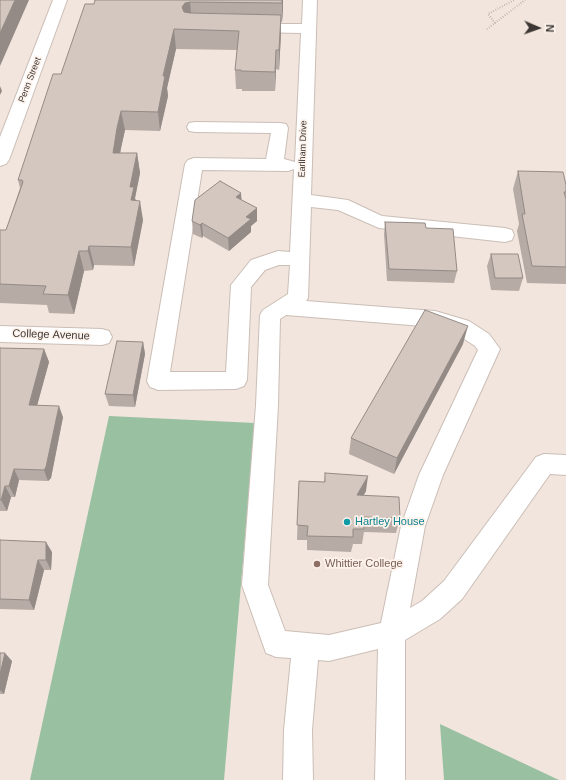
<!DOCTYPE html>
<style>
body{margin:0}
#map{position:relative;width:566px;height:780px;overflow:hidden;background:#f2e5dd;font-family:Helvetica,sans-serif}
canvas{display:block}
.north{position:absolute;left:518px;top:8px;width:40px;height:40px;-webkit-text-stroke:3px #fef3ec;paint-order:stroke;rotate:92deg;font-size:11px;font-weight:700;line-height:16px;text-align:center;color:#3c3734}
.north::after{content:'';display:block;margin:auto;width:14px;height:18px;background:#3c3734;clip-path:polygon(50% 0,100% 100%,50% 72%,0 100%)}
</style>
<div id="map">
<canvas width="566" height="780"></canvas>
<div class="north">N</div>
</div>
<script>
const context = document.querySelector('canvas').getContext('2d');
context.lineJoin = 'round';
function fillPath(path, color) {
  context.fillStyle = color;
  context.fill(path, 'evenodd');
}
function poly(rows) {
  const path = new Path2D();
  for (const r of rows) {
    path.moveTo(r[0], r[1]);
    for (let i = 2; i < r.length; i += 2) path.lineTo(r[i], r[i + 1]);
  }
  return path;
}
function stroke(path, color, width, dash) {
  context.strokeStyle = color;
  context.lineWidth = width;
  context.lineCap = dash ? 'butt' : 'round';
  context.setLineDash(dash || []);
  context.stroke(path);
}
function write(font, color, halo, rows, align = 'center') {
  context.font = font + ' Helvetica,sans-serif';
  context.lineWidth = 3.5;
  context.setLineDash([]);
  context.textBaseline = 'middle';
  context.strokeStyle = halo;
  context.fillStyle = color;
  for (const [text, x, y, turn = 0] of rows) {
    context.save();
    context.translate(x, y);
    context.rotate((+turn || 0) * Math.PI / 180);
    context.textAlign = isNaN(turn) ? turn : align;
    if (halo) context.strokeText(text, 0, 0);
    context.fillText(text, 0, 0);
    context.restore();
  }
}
fillPath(poly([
 [109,416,255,423,224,780,30,780],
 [440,724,559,780,444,780]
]), '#9ac0a2');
const minor = poly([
 [53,0,67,0,9,160,6,164,0,166,0,137,53,0],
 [303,0,317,0,311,195,348,200,382,216,505,228,512,230,514,235,512,240,505,242,379,228,338,210,311,207,308,298,306,301,435,311,469,321,489,334,500,349,443,475,425,526,410,608,422,601,444,581,536,457,544,454,566,455,566,475,550,474,462,599,440,619,405,640,405,780,375,780,378,649,329,661,318,660,312,730,313,780,283,780,284,730,291,658,276,657,266,653,242,585,256,405,260,315,263,310,288,294,290,265,279,265,265,270,251,287,247,380,244,386,236,389,158,390,150,387,147,381,185,164,188,160,194,158,266,159,271,133,195,132,189,131,187,127,189,123,195,122,280,123,286,124,288,128,284,159,295,162,301,33,251,32,246,31,244,28,246,25,251,24,302,24,303,0],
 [294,169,290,252,278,251,251,260,231,285,226,372,170,372,202,170,288,171,294,169],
 [286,315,435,327,455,333,475,346,478,350,419,475,401,526,381,623,329,635,285,631,268,585,278,405,280,319,286,315],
 [0,326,102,329,109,331,112,337,109,343,102,345,0,342,0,326]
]);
stroke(minor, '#cbbeb6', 2);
stroke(poly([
 [495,23,488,14,514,0],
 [487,29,525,0]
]), '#9f9590', 2, [0.5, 2]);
fillPath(minor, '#fff');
fillPath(poly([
 [283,0,283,9,282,22,281,22,281,34,279,70,276,69,275,91,242,91,242,89,236,89,235,70,237,50,176,49,167,88,168,96,160,131,125,130,120,153,137,153,140,173,135,198,143,220,134,266,94,265,93,270,84,271,74,314,49,313,47,305,0,303,0,231,6,230,20,188,18,180,61,74,94,4],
 [518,171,566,185,566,284,527,283,517,231,519,224,513,189],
 [241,193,241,200,257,208,257,221,251,226,251,232,229,251,203,236,202,238,193,234,192,221],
 [385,222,426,228,457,271,454,283,387,281,384,234],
 [491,254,523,278,519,291,491,290,487,266],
 [143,342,145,354,135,407,109,406,105,394],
 [463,344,394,474,349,454,351,438],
 [0,348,44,349,49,362,37,405,63,417,51,478,48,481,19,480,15,497,11,497,7,511,0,511],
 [325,473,366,491,363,496,400,518,396,533,364,532,362,544,353,544,351,552,307,550,307,540,297,540,299,481,324,482],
 [0,540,52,552,51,570,44,570,34,610,0,609],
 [0,653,12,661,4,694,0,694]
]), '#b6aba5');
fillPath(poly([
 [15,0,29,0,0,66,0,33],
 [282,0,283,0,283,9,282,22],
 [190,2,192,22,187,23,182,7,185,3],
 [281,15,281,34,279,70,279,50],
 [174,29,176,49,167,88,168,96,160,131,158,112,163,76],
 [276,50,276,69,275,91,275,72],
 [0,86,2,91,0,95],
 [121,111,125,130,121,148,117,173,113,153,117,128],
 [137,153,140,173,135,198,137,207,131,200,130,187],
 [241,193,242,206,236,197],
 [140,201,143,220,134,266,131,247],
 [257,208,257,221,251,226,251,232,229,251,228,238,246,217],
 [202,223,203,236,202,238,200,225],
 [89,246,94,265,93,270,88,251],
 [79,251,84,271,74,314,68,295],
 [468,326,463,344,394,474,397,458],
 [143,342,145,354,135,407,133,395],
 [44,349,49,362,34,417,29,405],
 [59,406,63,417,51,478,48,481,44,470],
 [14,469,19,480,15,497,9,486],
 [368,476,366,491,355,511,357,495],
 [5,486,11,497,7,511,1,500],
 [46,542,52,552,51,570,46,560],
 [38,560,44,570,34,610,29,600],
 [5,653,12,661,4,694,0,690,0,674]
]), '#948b86');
const building = poly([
 [0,0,15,0,0,33,0,0],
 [95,0,282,0,282,3,190,2,185,3,182,7,184,12,190,13,281,15,279,50,276,50,275,72,241,71,241,70,235,70,239,31,174,29,163,76,165,76,158,112,121,111,117,128,113,153,137,153,130,187,134,187,131,200,140,201,131,247,89,246,88,251,79,251,68,295,43,294,46,286,0,284,0,230,6,230,23,182,22,180,18,180,53,74,61,74,85,4,94,4,95,0],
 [518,171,563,172,566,185,566,192,564,192,566,199,566,267,532,266,522,214,525,214,518,171],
 [220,181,241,193,236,197,257,208,246,217,251,219,228,238,202,223,200,225,192,221,195,200,220,181],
 [385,222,425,223,426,228,453,229,457,271,389,269,385,222],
 [491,254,518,254,523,278,495,278,491,254],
 [425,310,468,326,397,458,351,438,425,310],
 [117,341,143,342,133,395,105,394,117,341],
 [0,348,44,349,29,405,59,406,46,467,44,470,14,469,9,486,5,486,1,500,0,500,0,348],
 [325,473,368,476,357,495,399,497,400,518,364,517,364,529,353,529,353,537,307,536,308,526,297,525,299,481,325,482,325,473],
 [0,540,46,542,46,560,38,560,29,600,0,599,0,540],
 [0,653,5,653,0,674,0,653]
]);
fillPath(building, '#d4c7c0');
stroke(building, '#948b86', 1);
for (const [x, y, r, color] of [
 [347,522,4,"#0f9aa8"],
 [317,564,4,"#8d6e63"]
]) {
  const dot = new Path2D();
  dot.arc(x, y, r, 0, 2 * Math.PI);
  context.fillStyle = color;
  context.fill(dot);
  stroke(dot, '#fef3ec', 1.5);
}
write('9px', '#3c3734', '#fef3ec', [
 ["Penn Street",30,80,-69],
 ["Earlham Drive",303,149,-88]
]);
write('11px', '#3c3734', '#fef3ec', [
 ["College Avenue",51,335,2]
]);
write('11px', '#0d838f', '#fef3ec', [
 ["Hartley House",355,522]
], 'left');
write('11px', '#785e54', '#fef3ec', [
 ["Whittier College",325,564]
], 'left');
</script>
